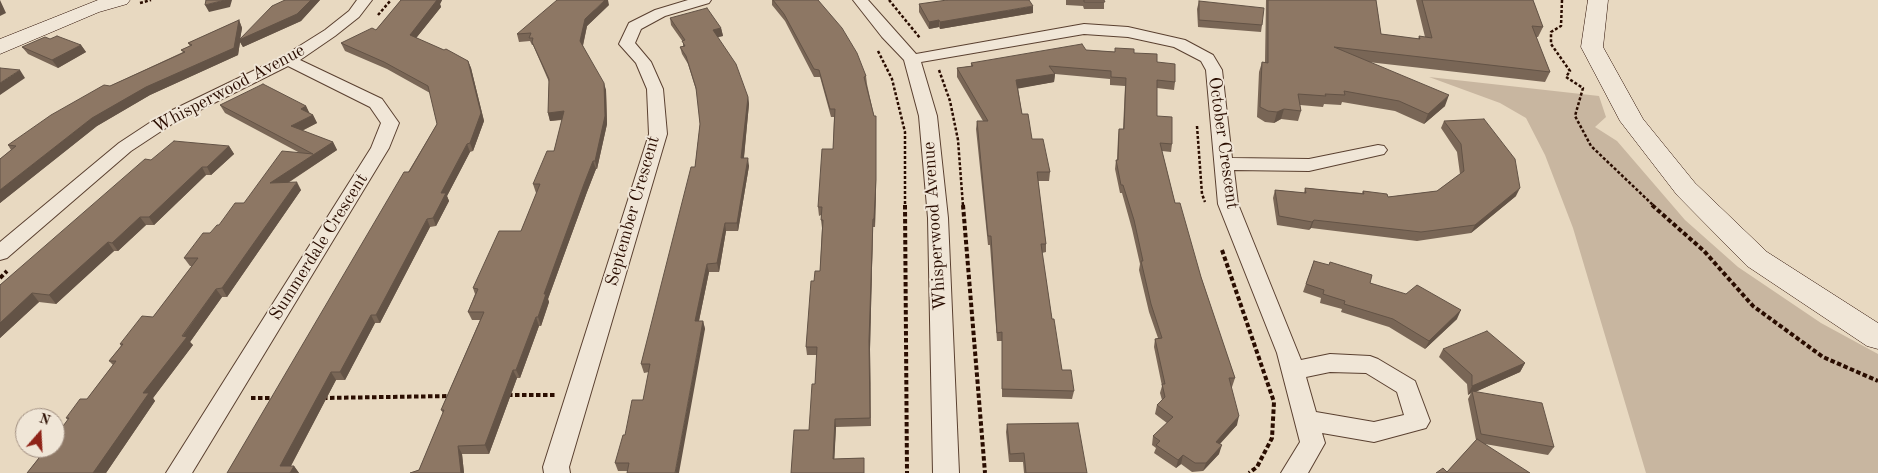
<!DOCTYPE html>
<style>
body{margin:0}
#map{position:relative;width:1878px;height:473px;overflow:hidden;background:#e8d9c1;font-family:"Old Standard TT",serif}
canvas{display:block}
.north{position:absolute;left:15px;top:408px;width:50px;height:50px;box-sizing:border-box;background:#f0e6d7;border:1px solid #a18f81;border-radius:50%;rotate:19deg;font-size:14px;font-weight:700;line-height:20px;text-align:center;color:#2a0d00}
.north::after{content:'';display:block;margin:auto;width:18px;height:22px;background:#8f2418;clip-path:polygon(50% 0,100% 100%,50% 72%,0 100%)}
</style>
<div id="map">
<canvas width="1878" height="473"></canvas>
<div class="north">N</div>
</div>
<script>
const context = document.querySelector('canvas').getContext('2d');
context.lineJoin = 'round';
function fillPath(path, color) {
  context.fillStyle = color;
  context.fill(path, 'evenodd');
}
function poly(rows) {
  const path = new Path2D();
  for (const r of rows) {
    path.moveTo(r[0], r[1]);
    for (let i = 2; i < r.length; i += 2) path.lineTo(r[i], r[i + 1]);
  }
  return path;
}
function stroke(path, color, width, dash) {
  context.strokeStyle = color;
  context.lineWidth = width;
  context.lineCap = dash ? 'butt' : 'round';
  context.setLineDash(dash || []);
  context.stroke(path);
}
function write(font, color, halo, rows, align = 'center') {
  context.font = font + ' "Old Standard TT",serif';
  context.lineWidth = 4;
  context.setLineDash([]);
  context.textBaseline = 'middle';
  context.strokeStyle = halo;
  context.fillStyle = color;
  for (const [text, x, y, turn = 0] of rows) {
    context.save();
    context.translate(x, y);
    context.rotate((+turn || 0) * Math.PI / 180);
    context.textAlign = isNaN(turn) ? turn : align;
    if (halo) context.strokeText(text, 0, 0);
    context.fillText(text, 0, 0);
    context.restore();
  }
}
fillPath(poly([
 [1429,77,1599,96,1606,117,1595,127,1617,141,1685,220,1738,267,1821,323,1878,354,1878,473,1646,473,1573,228,1545,155,1526,118,1500,103]
]), '#c8b6a0');
const street = poly([
 [357,0,372,0,359,17,335,36,300,60,382,99,399,123,389,148,192,473,166,473,371,148,381,123,370,107,288,66,172,124,131,151,7,258,0,260,0,242,119,143,160,116,282,57,325,30,349,11,357,0],
 [688,0,711,0,709,3,665,16,641,29,635,43,651,62,663,89,667,134,569,467,570,473,544,473,543,467,649,134,647,89,636,63,619,44,629,23,655,10,688,0],
 [853,0,868,0,916,54,1084,24,1128,27,1185,40,1213,55,1222,70,1232,158,1309,159,1378,145,1384,146,1387,150,1384,154,1309,171,1234,170,1238,204,1301,360,1330,354,1370,356,1378,359,1415,381,1430,421,1426,428,1374,442,1322,433,1325,443,1308,473,1281,473,1300,442,1277,353,1218,204,1206,70,1201,61,1174,47,1128,37,1084,34,921,62,937,116,948,218,959,473,933,473,928,218,919,116,904,60,882,37,853,0],
 [1330,372,1366,373,1397,392,1404,415,1374,422,1316,412,1306,377,1330,372]
]);
const secondary = poly([
 [98,0,130,0,127,4,99,12,0,54,0,39,98,0],
 [1588,0,1608,0,1603,47,1643,119,1695,183,1767,252,1878,323,1878,349,1867,346,1747,266,1677,195,1620,121,1581,47,1588,0]
]);
stroke(street, '#5a4030', 2);
stroke(secondary, '#2a0d00', 1);
stroke(poly([
 [889,0,920,38],
 [1562,0,1561,26,1551,32,1551,44,1570,71,1566,77,1583,88,1575,116,1591,146,1654,206],
 [140,3,151,0],
 [378,15,391,0],
 [878,51,892,79,905,132,905,206],
 [939,70,950,101,958,140,963,206],
 [1197,126,1202,194,1205,202]
]), '#2a0d00', 2.5, [3, 2]);
stroke(poly([
 [905,205,907,473],
 [963,205,985,473],
 [1652,205,1704,251,1753,306,1823,357,1878,381],
 [1222,250,1274,402,1272,438,1257,467,1249,473],
 [0,278,7,271],
 [508,395,555,395],
 [251,398,275,398],
 [323,398,450,396]
]), '#2a0d00', 4, [4.5, 2.5]);
fillPath(street, '#f0e6d7');
fillPath(secondary, '#f0e6d7');
fillPath(poly([
 [285,0,320,0,301,21,243,47,240,42,238,55,150,95,97,126,0,203,0,159,11,150,8,145,110,86,183,52,181,50,190,46,188,43,239,20,242,28,240,39],
 [401,0,442,0,440,4,441,7,416,38,468,61,471,68,484,121,473,151,470,152,447,196,449,201,436,226,430,227,380,323,375,323,345,380,336,380,291,466,294,466,299,473,227,473,437,124,430,93,387,69,345,51,341,43,376,30],
 [772,0,818,0,866,76,867,84,874,116,876,116,876,189,875,227,873,227,870,349,871,426,836,427,834,459,864,458,864,473,791,473,809,430,815,384,817,355,807,355,806,347,814,281,820,271,822,228,821,220,821,215,819,216,818,207,833,149,834,117,831,117,820,77,814,77,785,21,772,5],
 [1066,0,1104,0,1104,9,1084,9,1083,6,1066,5],
 [1266,0,1376,0,1381,34,1418,39,1419,36,1425,37,1416,0,1533,0,1543,27,1538,37,1536,37,1550,72,1545,82,1368,62,1445,106,1424,124,1395,111,1342,102,1341,105,1324,104,1323,107,1300,105,1301,111,1298,121,1281,119,1274,123,1265,122,1257,117,1259,72,1262,62,1265,62],
 [1199,1,1262,25,1261,32,1198,27,1197,9],
 [919,4,1033,13,940,29,939,27,929,29,919,12],
 [609,5,587,26,583,46,606,90,607,124,597,169,596,169,587,192,548,299,549,302,541,326,539,326,520,378,517,378,489,454,462,454,464,473,410,473,419,470,443,413,441,410,480,320,472,320,468,312,475,294,473,288,521,231,537,192,536,193,533,184,554,151,562,120,550,121,548,113,549,82,533,45,532,45,530,41,519,42,517,34],
 [670,18,721,28,723,36,717,37,748,97,749,104,744,158,749,166,738,231,726,231,719,272,709,272,699,321,703,321,705,329,627,471,618,471,615,463,625,435,643,400,649,372,644,373,641,364,695,167,700,124,697,93,688,64,682,54,680,47,683,46,683,42,671,25],
 [81,45,86,52,58,68,28,54,22,47],
 [1086,50,1134,53,1157,62,1175,82,1174,90,1157,88,1157,116,1172,144,1171,152,1162,151,1175,203,1201,277,1235,378,1232,387,1231,387,1237,425,1220,444,1219,454,1203,471,1192,472,1181,464,1176,468,1154,453,1156,448,1152,445,1153,436,1167,423,1155,414,1157,405,1162,400,1160,393,1162,386,1154,347,1155,339,1158,338,1149,312,1139,270,1140,264,1132,229,1122,193,1120,193,1115,169,1116,160,1117,160,1118,137,1119,129,1123,129,1125,86,1110,85,1110,79,1055,74,1054,82,1018,88,1022,114,1032,139,1050,172,1049,181,1038,181,1046,244,1046,252,1042,253,1052,319,1062,370,1074,391,1072,399,1002,397,1002,341,997,341,990,245,988,245,976,129,977,121,983,121,957,77,957,68,971,66,971,63],
 [220,105,306,106,309,113,313,115,317,123,302,131,333,142,337,150,288,183,301,190,227,297,222,297,190,342,193,345,153,398,155,401,106,473,27,473,68,420,66,418,87,399,113,365,109,361,121,346,120,344,153,317,192,266,190,266,184,258,219,225,300,153,225,113],
 [1444,121,1516,196,1471,233,1417,241,1311,228,1309,230,1277,225,1273,198,1275,190,1304,193,1305,188,1362,193,1363,191,1388,197,1437,191,1460,174,1457,152,1441,128],
 [229,146,234,154,211,175,206,175,154,225,146,225,118,251,114,251,56,304,39,302,0,338,0,285,151,160],
 [1314,261,1370,283,1457,319,1425,349,1389,327,1341,312,1342,309,1320,303,1321,298,1303,292],
 [1443,349,1525,363,1520,372,1475,392,1554,447,1548,455,1485,444,1447,472,1476,440,1468,399,1471,393,1468,395,1467,384,1439,357],
 [1007,424,1087,473,1024,473,1023,462,1009,462,1006,432]
]), '#796656');
fillPath(poly([
 [0,0,6,13,0,16],
 [225,0,232,0,230,7,209,12,205,5],
 [311,0,320,0,301,21,243,47,240,42,238,55,150,95,97,126,0,203,0,190,92,118,239,20,242,28,240,40],
 [435,0,442,0,440,4,441,7,413,42,410,35],
 [605,0,608,0,609,5,587,26,582,49,580,41,585,19],
 [1033,6,1033,13,940,29,940,22],
 [939,20,939,27,929,29,929,22],
 [721,28,723,36,714,38,713,30],
 [81,45,86,52,58,68,52,60],
 [468,61,471,68,484,121,473,151,470,143],
 [20,70,25,78,0,95,0,83],
 [1055,74,1054,82,1016,89,1016,80],
 [604,83,606,90,607,124,597,169,595,161],
 [1449,95,1445,106,1424,124,1428,114],
 [748,97,749,104,743,166,741,158],
 [306,106,310,114,301,109],
 [1284,109,1281,119,1274,123,1277,112],
 [564,111,566,119,550,121,548,113],
 [313,115,317,123,295,134,291,126],
 [876,116,876,189,875,227,874,219],
 [333,142,337,150,275,191,270,183],
 [467,144,470,152,447,196,449,201,436,226,433,218,441,193],
 [229,146,234,154,211,175,207,167],
 [748,158,749,166,738,231,737,223],
 [593,161,596,169,587,192,548,299,549,302,541,326,538,317,544,294,584,184],
 [202,167,206,175,154,225,149,217],
 [297,182,301,190,227,297,222,288],
 [1520,188,1516,196,1471,233,1475,225],
 [140,217,146,225,118,251,112,243],
 [427,219,430,227,380,323,376,315],
 [873,219,873,227,870,349,871,426,869,341],
 [1314,220,1311,228,1309,230,1312,222],
 [725,223,726,231,719,272,717,263],
 [108,242,114,251,56,304,49,295],
 [707,264,709,272,697,330,695,321],
 [216,289,222,297,190,342,193,345,153,398,155,401,106,473,93,473,143,393],
 [32,293,39,302,0,338,0,323],
 [1461,310,1457,319,1425,349,1429,341],
 [371,315,375,323,345,380,340,372],
 [536,317,539,326,520,378,516,370],
 [703,321,705,329,679,473,675,473],
 [1525,363,1520,372,1473,393,1472,391,1471,393,1468,395,1472,386],
 [513,370,517,378,489,454,485,445],
 [331,372,336,380,287,473,280,466],
 [1239,416,1237,425,1214,450,1216,442],
 [835,419,836,427,834,467,833,459],
 [1222,445,1219,454,1203,471,1206,463],
 [458,446,462,454,464,473,461,473],
 [1183,455,1181,464,1176,468,1178,460],
 [294,466,299,473,290,473]
]), '#635346');
const building = poly([
 [206,0,225,0,205,5,206,0],
 [285,0,311,0,297,14,239,40,272,6,285,0],
 [401,0,437,0,410,35,444,50,446,49,468,61,481,113,470,143,467,144,441,193,446,193,433,218,427,219,376,315,371,315,340,372,331,372,280,466,294,466,290,473,227,473,404,172,409,172,437,124,428,86,384,62,341,43,372,28,376,30,401,0],
 [557,0,605,0,585,19,580,41,604,83,605,116,595,161,593,161,584,184,544,294,546,294,538,317,536,317,516,370,513,370,485,445,458,446,461,473,410,473,419,470,444,410,441,410,484,312,468,312,478,289,473,288,499,231,521,231,540,184,533,184,547,151,554,151,564,111,548,113,549,79,532,42,533,38,529,38,531,33,517,34,557,0],
 [773,0,818,0,842,28,857,53,866,76,864,77,874,116,876,116,876,180,874,219,873,219,869,341,870,418,835,419,833,459,864,458,864,473,791,473,794,430,809,430,812,384,815,384,817,347,806,347,811,281,814,281,815,271,820,271,823,220,821,220,822,207,818,207,822,149,833,149,835,109,830,109,819,70,814,69,784,14,773,0],
 [947,0,1029,0,1033,6,940,22,939,20,929,22,919,4,947,0],
 [1084,0,1104,0,1105,2,1084,2,1084,0],
 [1268,0,1376,0,1381,34,1420,39,1419,36,1432,38,1422,0,1533,0,1543,27,1532,26,1550,72,1334,47,1449,95,1428,114,1399,101,1344,91,1345,95,1325,94,1326,96,1298,94,1301,111,1284,109,1277,112,1268,111,1260,107,1262,62,1268,63,1268,0],
 [1199,1,1264,8,1262,25,1199,20,1199,1],
 [707,8,721,28,713,30,736,64,748,97,741,158,748,158,737,223,725,223,717,263,707,264,695,321,703,321,675,473,627,473,629,463,615,463,623,435,625,435,632,400,643,400,650,364,641,364,691,167,695,167,700,124,696,88,686,56,680,47,685,46,682,41,685,40,670,18,707,8],
 [239,20,234,48,146,87,92,118,0,190,0,159,16,146,8,145,51,115,104,85,110,86,185,52,181,50,192,45,188,43,239,20],
 [57,36,81,45,52,60,22,47,45,37,50,39,57,36],
 [1082,44,1086,50,1115,52,1115,48,1134,49,1134,53,1157,54,1157,62,1175,64,1175,82,1157,80,1157,116,1172,117,1172,144,1160,143,1175,203,1180,203,1201,277,1235,378,1229,378,1239,416,1216,442,1222,445,1206,463,1195,463,1183,455,1178,460,1156,445,1160,441,1153,436,1173,417,1157,405,1165,397,1162,384,1165,384,1155,339,1162,338,1151,304,1141,261,1143,261,1134,220,1123,185,1121,185,1116,160,1118,160,1119,129,1124,129,1126,78,1111,77,1111,71,1049,66,1055,74,1016,80,1022,114,1028,114,1032,139,1043,139,1050,172,1037,172,1046,244,1041,244,1052,319,1054,319,1062,370,1071,370,1074,391,1002,389,1002,332,997,333,991,236,988,236,977,121,988,121,957,68,973,66,971,63,1082,44],
 [0,68,20,70,0,83,0,68],
 [263,84,306,106,301,109,313,115,291,126,333,142,270,183,297,182,222,288,216,289,182,336,187,337,143,393,149,393,93,473,27,473,47,448,55,448,55,437,69,418,66,418,80,399,87,399,116,361,109,361,123,344,120,344,142,316,153,317,198,258,184,258,203,233,210,233,217,225,219,225,235,203,244,203,282,151,313,154,220,105,263,84],
 [1484,119,1515,159,1520,188,1475,225,1421,232,1314,220,1312,222,1279,216,1275,190,1306,193,1305,188,1364,194,1363,191,1387,194,1388,197,1437,191,1464,171,1461,144,1444,121,1484,119],
 [174,141,229,146,207,167,202,167,149,217,140,217,112,243,108,242,49,295,32,293,0,323,0,285,145,159,151,160,174,141],
 [1314,261,1329,265,1330,262,1372,275,1370,283,1406,294,1417,285,1461,310,1429,341,1393,319,1344,304,1345,301,1323,294,1324,290,1306,284,1314,261],
 [1487,331,1525,363,1472,386,1472,375,1443,349,1487,331],
 [1472,391,1542,403,1554,447,1481,434,1472,391],
 [1078,423,1087,473,1026,473,1024,453,1010,454,1007,424,1078,423],
 [1477,439,1530,473,1436,473,1443,468,1447,472,1477,439]
]);
fillPath(building, '#8d7764');
stroke(building, '#635346', 1);
write('18px', '#2a0d00', '#f0e6d7', [
 ["Whisperwood Avenue",229,89,-28],
 ["October Crescent",1223,143,82],
 ["September Crescent",633,211,-74],
 ["Whisperwood Avenue",935,226,-94],
 ["Summerdale Crescent",319,247,-58]
]);
</script>
